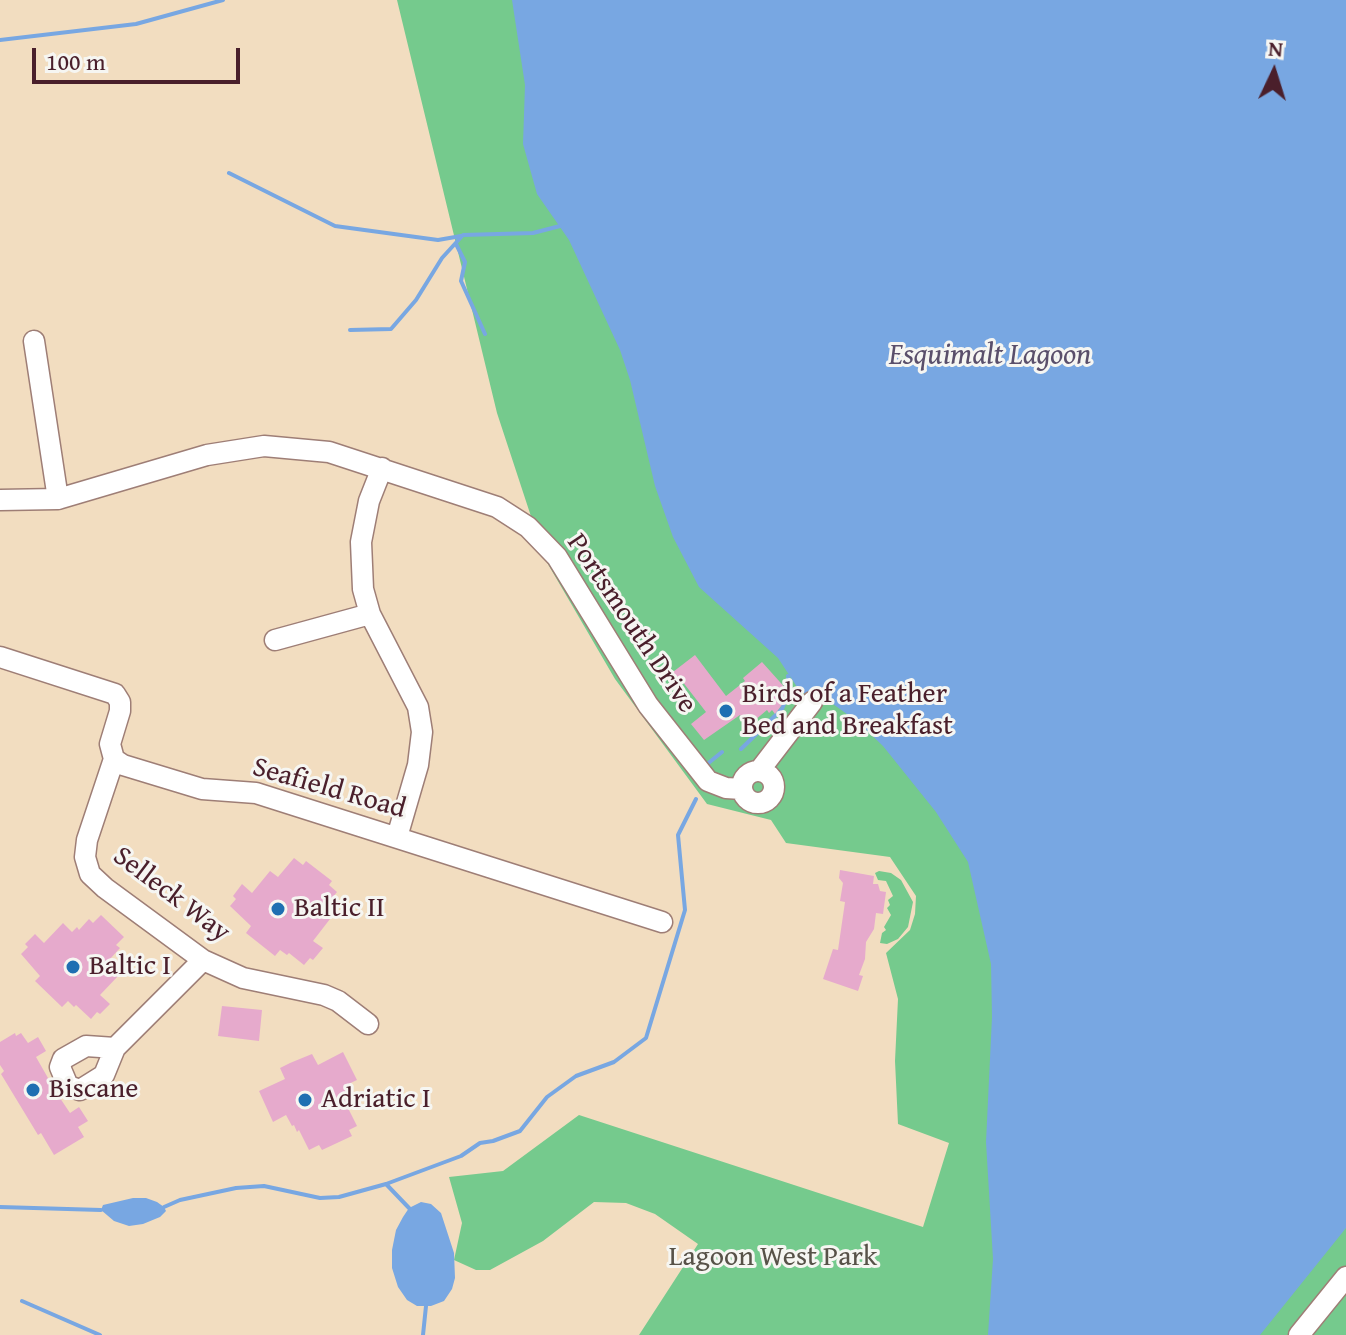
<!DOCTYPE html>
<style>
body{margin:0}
#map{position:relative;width:1346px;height:1335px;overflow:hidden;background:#f2ddc0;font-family:"Gentium Book Plus",serif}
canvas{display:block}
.north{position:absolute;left:1234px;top:32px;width:80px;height:80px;-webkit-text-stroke:6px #f6f6f2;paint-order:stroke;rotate:4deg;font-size:22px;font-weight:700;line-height:32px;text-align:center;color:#4a1f2b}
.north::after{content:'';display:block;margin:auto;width:28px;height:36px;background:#4a1f2b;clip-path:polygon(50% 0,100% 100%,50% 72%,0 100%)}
.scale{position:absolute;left:32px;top:48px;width:208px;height:36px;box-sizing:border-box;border:4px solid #4a1f2b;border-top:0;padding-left:10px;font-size:24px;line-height:28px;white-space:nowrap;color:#4a1f2b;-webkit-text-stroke:6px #f6f6f2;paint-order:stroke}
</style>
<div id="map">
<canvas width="1346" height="1335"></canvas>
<div class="north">N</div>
<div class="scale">100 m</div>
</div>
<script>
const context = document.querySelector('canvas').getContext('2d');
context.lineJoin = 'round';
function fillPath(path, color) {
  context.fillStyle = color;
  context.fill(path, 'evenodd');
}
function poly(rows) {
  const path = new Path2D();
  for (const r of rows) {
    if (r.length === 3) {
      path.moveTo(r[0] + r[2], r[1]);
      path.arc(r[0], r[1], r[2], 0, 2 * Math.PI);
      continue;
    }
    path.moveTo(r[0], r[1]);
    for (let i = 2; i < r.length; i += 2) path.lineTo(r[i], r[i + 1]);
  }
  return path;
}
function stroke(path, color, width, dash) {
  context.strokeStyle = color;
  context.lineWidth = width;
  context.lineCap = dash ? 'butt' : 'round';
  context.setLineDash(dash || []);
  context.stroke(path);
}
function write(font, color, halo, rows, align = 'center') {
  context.font = font + ' "Gentium Book Plus",serif';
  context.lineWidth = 6;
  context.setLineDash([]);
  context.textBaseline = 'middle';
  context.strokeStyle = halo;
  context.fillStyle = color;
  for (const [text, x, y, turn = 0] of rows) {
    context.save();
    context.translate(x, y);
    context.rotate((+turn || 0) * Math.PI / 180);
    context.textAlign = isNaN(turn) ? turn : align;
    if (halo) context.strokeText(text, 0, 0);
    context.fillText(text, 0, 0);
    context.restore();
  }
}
fillPath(poly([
 [397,0,1346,0,1346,1335,639,1335,698,1244,655,1214,626,1203,594,1202,543,1241,490,1270,476,1270,454,1260,462,1223,449,1177,503,1171,579,1115,923,1227,949,1143,898,1124,895,1061,898,999,886,953,910,930,915,914,916,896,890,857,786,843,771,820,707,804,615,679,545,559,497,413],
 [879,871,891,873,901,880,913,902,908,927,898,939,887,944,880,943,882,933,886,930,884,927,891,915,887,908,890,905,888,900,893,896,886,881,878,880,875,873]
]), '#75ca8d');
fillPath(poly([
 [512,0,1346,0,1346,1228,1260,1335,988,1335,993,1259,986,1142,992,1017,991,964,968,862,936,812,883,746,858,722,826,699,819,703,799,690,778,658,699,587,673,537,655,486,630,380,620,350,569,240,537,194,523,144,525,85],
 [133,1198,146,1198,157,1202,164,1207,166,1211,160,1217,143,1224,129,1226,114,1221,101,1210,103,1205],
 [421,1202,431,1204,441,1213,454,1253,455,1278,452,1289,444,1301,431,1306,417,1306,407,1300,398,1287,392,1268,392,1250,396,1230,403,1217,409,1208]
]), '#78a7e2');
stroke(poly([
 [0,40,136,24,223,0],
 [229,173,335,226,438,240,461,236],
 [456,244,465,262,461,281,485,334],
 [350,330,391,329,416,300,442,258,463,235,533,233,560,226],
 [741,749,782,709,790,689,788,676],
 [706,765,722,752],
 [386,1184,461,1156,480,1143,493,1141,520,1131,547,1097,576,1076,614,1062,646,1038,685,910,678,835,696,799],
 [0,1207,101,1210],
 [164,1207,180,1200,236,1188,264,1186,320,1198,339,1197,386,1184,409,1208],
 [22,1301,100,1335],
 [423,1335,426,1306]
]), '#78a7e2', 4);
fillPath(poly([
 [695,655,726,696,745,681,743,678,762,662,788,691,784,702,775,714,772,710,769,713,767,710,748,726,740,715,704,740,691,724,706,712,682,681,677,685,669,675],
 [294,858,303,865,306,861,332,881,329,885,337,892,321,911,330,919,313,941,323,948,313,960,310,958,304,965,289,953,287,955,280,950,275,956,246,933,251,926,230,906,236,899,233,896,242,884,252,893,270,871,278,877],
 [840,870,874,876,873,884,878,884,880,891,886,892,883,914,876,913,874,929,866,942,865,959,859,975,863,976,858,991,823,979,833,949,838,950,845,902,840,901,843,883,839,878],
 [101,915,124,937,116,945,120,948,110,959,114,962,110,967,119,975,100,995,110,1004,100,1014,97,1012,91,1019,76,1005,74,1007,68,1001,62,1007,35,981,40,976,21,954,28,947,25,944,35,934,44,943,63,923,72,932,77,927,79,930,89,919,93,923],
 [222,1006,262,1010,259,1041,218,1036],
 [15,1033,16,1036,21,1033,28,1043,38,1037,46,1051,36,1057,56,1092,70,1113,79,1107,88,1121,78,1127,84,1137,54,1155,41,1133,38,1135,1,1074,4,1071,0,1065,0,1042],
 [343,1052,357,1080,344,1086,349,1096,346,1097,349,1103,346,1104,357,1126,349,1130,352,1136,322,1150,319,1145,309,1150,299,1130,297,1132,294,1125,292,1126,286,1115,273,1122,259,1091,285,1079,280,1068,290,1063,312,1054,318,1065]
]), '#e6aacc');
const minor = poly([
 [34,341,58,499],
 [382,468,369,501,361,542,363,589,370,614,418,707,422,732,418,765,397,837],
 [0,500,58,499,207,455,264,446,329,452,497,507,528,527,557,557,648,705,708,781,726,788,742,789],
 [275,640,370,614],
 [0,657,115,694,120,702,120,711,110,744,114,759,123,765,202,789,256,793,662,922],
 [114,759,87,840,85,857,90,874,105,888,203,960,243,978,324,995,338,1001,368,1024],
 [758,787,16],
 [759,771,812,702],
 [115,1048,86,1046,63,1059,60,1067,68,1086,80,1090,104,1075,115,1048,203,960],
 [1299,1335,1346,1277]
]);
stroke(minor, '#9e7e76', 23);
stroke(minor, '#fff', 20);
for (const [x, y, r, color] of [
 [726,711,8,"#1f6fb2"],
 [278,909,8,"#1f6fb2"],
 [73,967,8,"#1f6fb2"],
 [33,1090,8,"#1f6fb2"],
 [305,1100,8,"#1f6fb2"]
]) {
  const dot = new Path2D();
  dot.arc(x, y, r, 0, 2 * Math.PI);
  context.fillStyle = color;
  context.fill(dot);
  stroke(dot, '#f6f6f2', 3);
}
write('28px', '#4a1f2b', '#f6f6f2', [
 ["Portsmouth Drive",631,624,56],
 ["Seafield Road",329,789,16],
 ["Selleck Way",171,895,37]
]);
write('28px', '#4a1f2b', '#f6f6f2', [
 ["Birds of a Feather",742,695],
 ["Bed and Breakfast",742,727],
 ["Baltic II",294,909],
 ["Baltic I",89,967],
 ["Biscane",49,1090],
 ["Adriatic I",321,1100]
], 'left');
write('28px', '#575248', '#f6f6f2', [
 ["Lagoon West Park",773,1258]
]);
write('italic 30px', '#5a4f6b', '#f6f6f2', [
 ["Esquimalt Lagoon",990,356]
]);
</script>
